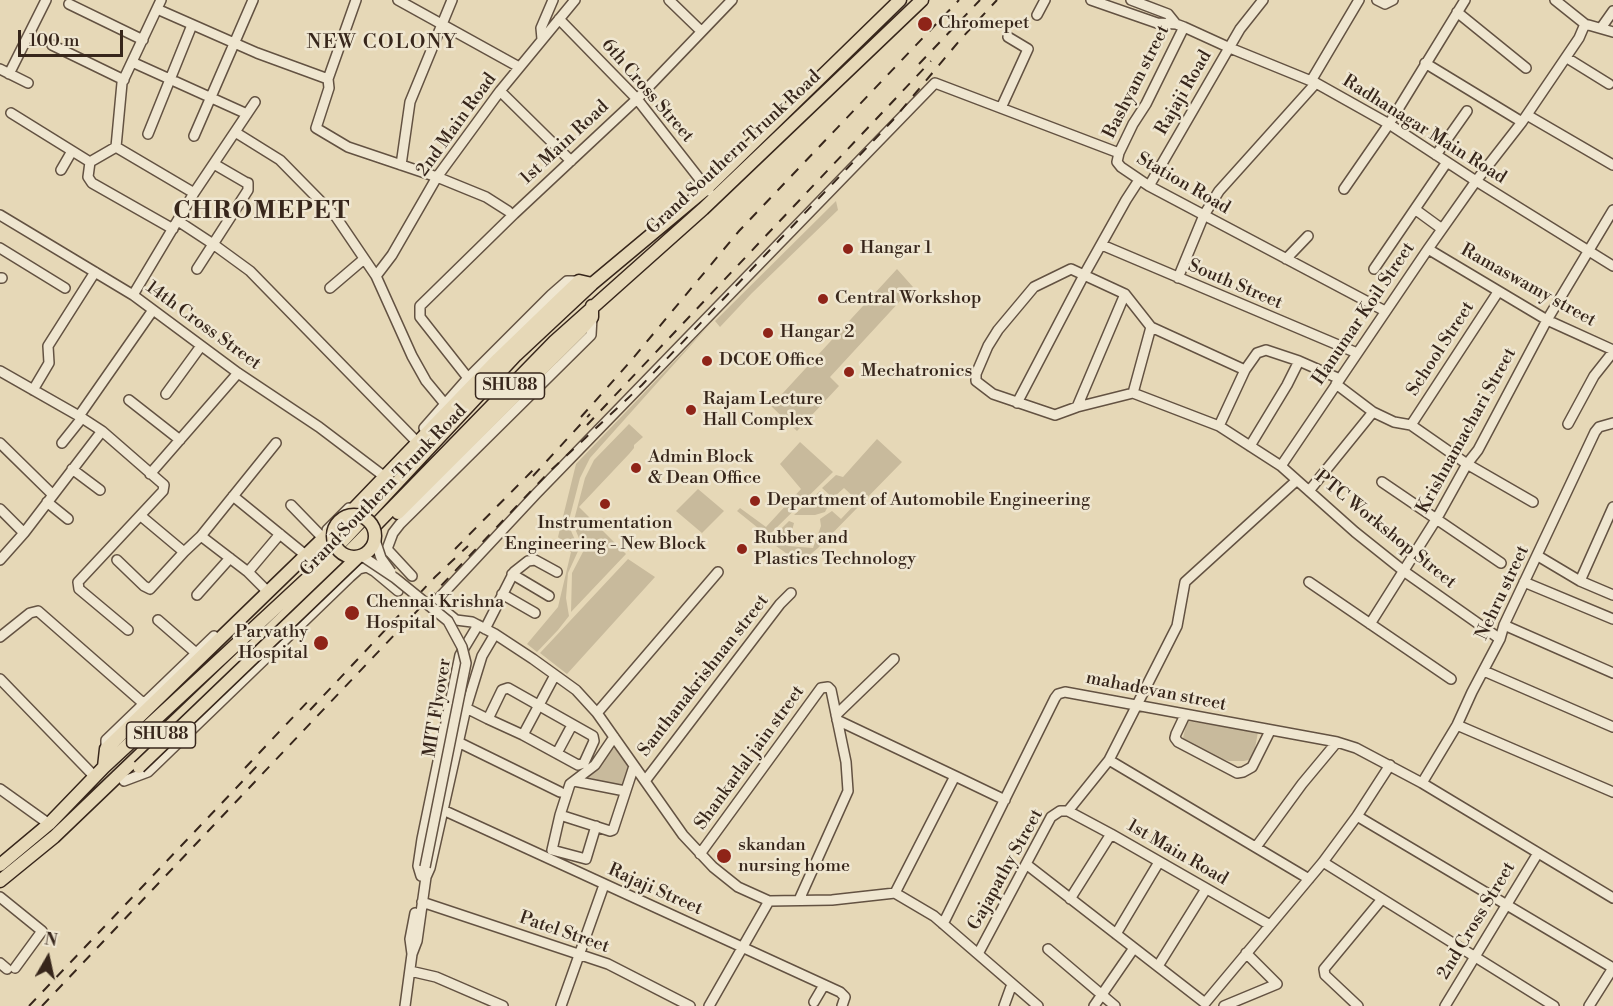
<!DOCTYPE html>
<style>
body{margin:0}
#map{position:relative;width:1613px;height:1006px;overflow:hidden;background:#e6d8b7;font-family:"Libre Bodoni",serif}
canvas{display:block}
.north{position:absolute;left:18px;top:928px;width:60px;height:60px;-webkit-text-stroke:4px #efe6d0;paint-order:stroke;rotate:9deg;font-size:16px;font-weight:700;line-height:24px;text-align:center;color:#37261b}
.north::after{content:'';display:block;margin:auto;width:21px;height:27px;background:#37261b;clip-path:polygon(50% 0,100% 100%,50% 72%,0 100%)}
.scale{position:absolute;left:18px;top:30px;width:105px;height:27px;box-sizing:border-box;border:3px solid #37261b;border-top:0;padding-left:8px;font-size:18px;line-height:21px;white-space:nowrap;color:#37261b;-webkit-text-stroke:4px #efe6d0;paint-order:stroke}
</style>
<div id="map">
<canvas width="1613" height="1006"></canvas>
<div class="north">N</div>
<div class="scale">100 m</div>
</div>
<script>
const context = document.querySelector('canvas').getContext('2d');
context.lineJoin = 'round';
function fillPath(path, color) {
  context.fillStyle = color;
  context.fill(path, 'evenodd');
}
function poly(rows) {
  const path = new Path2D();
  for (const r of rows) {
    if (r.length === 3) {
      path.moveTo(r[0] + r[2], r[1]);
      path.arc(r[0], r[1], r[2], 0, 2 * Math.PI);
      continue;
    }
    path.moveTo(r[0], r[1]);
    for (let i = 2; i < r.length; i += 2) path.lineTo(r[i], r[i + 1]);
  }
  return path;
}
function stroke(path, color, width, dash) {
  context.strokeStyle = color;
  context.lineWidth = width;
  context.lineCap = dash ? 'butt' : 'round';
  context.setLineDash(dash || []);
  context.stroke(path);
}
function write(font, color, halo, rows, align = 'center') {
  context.font = font + ' "Libre Bodoni",serif';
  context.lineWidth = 5;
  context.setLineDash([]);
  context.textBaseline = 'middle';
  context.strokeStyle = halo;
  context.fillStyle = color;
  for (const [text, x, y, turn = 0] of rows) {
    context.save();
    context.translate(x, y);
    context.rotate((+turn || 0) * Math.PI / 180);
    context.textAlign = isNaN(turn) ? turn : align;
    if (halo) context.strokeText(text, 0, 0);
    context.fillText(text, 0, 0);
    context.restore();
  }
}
fillPath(poly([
 [836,201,838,210,752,293,720,327,715,321],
 [897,269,913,287,830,377,839,386,797,431,771,406],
 [710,324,590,458,580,478,568,524,579,549,568,573,566,598,569,616,558,630,537,652,527,644,558,607,571,552,558,537,576,464],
 [629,424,643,437,634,445,634,448,629,454,579,507,626,554,571,612,572,573,584,550,573,524,585,478,594,460],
 [877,439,902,462,818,548,800,563,769,541,789,521,794,523,788,546,813,548,821,526,820,519,832,511,841,519,858,501,844,488,833,498,822,488,836,475,843,477],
 [800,442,833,472,768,536,737,511,740,508,766,527,801,489,780,464],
 [698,489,724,511,702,533,676,511],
 [820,491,827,496,829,504,825,512,815,515,794,515],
 [628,559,655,577,567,674,540,653],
 [1187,721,1258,732,1253,759,1244,761,1229,761,1194,750,1190,743,1183,738],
 [615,747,629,768,626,787,586,777]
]), '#c8ba9c');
const minor = poly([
 [398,0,519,67],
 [669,0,701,31],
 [1091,0,1157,23,1176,24,1184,27,1230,48,1316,83,1389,124,1476,181,1613,266],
 [1131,0,1168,14,1176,24],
 [1377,0,1385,4,1393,0],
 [69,4,143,40],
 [157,9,257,53,328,79,356,0],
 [1457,12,1526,68],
 [1037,15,1045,0],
 [559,19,637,99,709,191],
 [1585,24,1613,32],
 [1601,28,1613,11],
 [542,39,541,28,553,0],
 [52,45,124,80],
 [1567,58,1609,84],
 [132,62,247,114],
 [1425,63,1522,122],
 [0,69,28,83],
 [9,74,46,0],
 [328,79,329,88,316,128,348,147,437,177,486,197,508,211],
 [1311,81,1359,0],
 [500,91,571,161],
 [1001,108,1028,49,1008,37],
 [11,113,90,162,116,147,122,83,161,0],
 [1527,115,1613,165],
 [235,132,280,160,336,217,376,276,412,356,426,381,445,404],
 [148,134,192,25],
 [194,136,253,0],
 [116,147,194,193],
 [1119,153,1133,124,1146,104,1184,27],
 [1436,155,1467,111],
 [90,162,88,177,92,183,173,229],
 [401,165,410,102,452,0],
 [61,170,72,151],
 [1149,186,1240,29,1263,0],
 [1344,189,1389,124,1465,0],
 [1416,210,1442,229],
 [0,215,133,295,238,373,319,427,381,474],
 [178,221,213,244,250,271,414,439],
 [1102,245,1357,353],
 [0,248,65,288],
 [1428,249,1547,320,1613,350],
 [1286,259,1308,236],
 [197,269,248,190,248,183,245,182,214,164],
 [1374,269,1447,162],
 [376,276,392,255,437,177,500,91,575,0],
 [0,278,2,278],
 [1178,278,1204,215,1219,191,1316,83],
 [330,288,364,259],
 [133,295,194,193,255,102],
 [1151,327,1245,370,1219,426],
 [1245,370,1257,353,1266,350,1299,361,1340,379],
 [0,371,79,416,102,431,164,485,163,491,78,582,79,589,128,630],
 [468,378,420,317,420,306,514,214,637,99,732,0],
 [1336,384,1373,412,1394,422,1411,425,1467,464,1533,502],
 [33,390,49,363,48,346,95,272],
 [1133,393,1151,327,1125,294,1071,269,1034,287,998,330,988,346,976,374,976,381,993,394,1055,415,1077,407,1133,393,1219,426,1281,466,1355,532,1405,572,1500,639],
 [166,394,201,346],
 [129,400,180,440],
 [1017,403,1084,275,1126,200,1139,180],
 [1077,407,1125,294],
 [79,416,153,310],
 [1568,424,1594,376,1613,352],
 [1411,425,1498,292],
 [424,428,468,378,551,295,567,281,579,281],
 [0,443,52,494],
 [62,443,82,418],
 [1250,446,1287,385,1299,361],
 [1281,466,1428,249,1476,181,1522,122,1579,38,1585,24,1555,0],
 [72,469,100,490],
 [150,474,238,373],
 [1382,482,1501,563],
 [1309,491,1373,412],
 [233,496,303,553],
 [47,502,68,519],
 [291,505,321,536],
 [0,509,24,533],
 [141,516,184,552,201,536,276,443],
 [327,530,349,508],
 [201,536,248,572,265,589],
 [387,549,412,576],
 [1538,556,1580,581,1613,595],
 [0,560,24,533,102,431],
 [117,560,144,586,150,589,184,552],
 [367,567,374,571,398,591],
 [248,572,280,534],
 [512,574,549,596],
 [1580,581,1613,507],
 [1309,582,1451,679],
 [1524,582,1613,619],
 [502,594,535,613],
 [197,595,230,558],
 [158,620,196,653],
 [1370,624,1437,518,1467,464,1478,450,1547,320,1613,210],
 [1504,625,1613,673],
 [485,629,514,572,528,561,535,560,557,572],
 [0,637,30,613,38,611,143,703],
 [1484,671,1613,727],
 [0,679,95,777],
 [466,708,488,719,523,735,578,765,584,763,594,741,593,736,508,688,502,690,488,719],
 [597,713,718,572],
 [836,715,894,659],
 [1185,715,1176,734,1175,738,1178,742,1237,773,1243,772,1252,767,1270,731],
 [837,720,955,776],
 [1457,725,1613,792],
 [523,735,555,675],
 [458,742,560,792],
 [106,749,106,740,214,636],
 [557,753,572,725],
 [1109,760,1309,879],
 [124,781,148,772,350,577,359,569,367,567,387,549,393,533,400,524,591,335,592,317],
 [574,781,625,791],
 [645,781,780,604,791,593],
 [1422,783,1457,725,1472,692,1500,639,1504,625,1595,432,1599,427,1613,423],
 [0,789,49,824],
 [443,810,840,992,845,997,842,1006],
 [1068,811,1109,760,1177,626,1185,582,1296,481],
 [560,815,610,831,613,830,634,766],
 [1357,816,1613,968,1589,1006],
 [596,826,586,859,552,850,560,815,570,784,595,765,614,737],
 [1256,847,1302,784,1337,742],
 [700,854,821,688,828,687,831,690,846,762,848,791,799,900],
 [1323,862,1554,1006],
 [1026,864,1205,1003,1323,862,1357,816,1390,765],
 [421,876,418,866,422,839,460,655,478,625],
 [895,893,955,776,1005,800],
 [0,897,42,931,15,968],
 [1070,899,1111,834],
 [422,902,608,964,690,1006],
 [943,924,1055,698,1058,694,1065,692,1337,742,1356,748,1422,783,1613,898],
 [1116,934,1159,862],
 [1048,949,1115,1006],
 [412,954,417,941,426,877,430,868,466,708,482,656,495,634],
 [978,954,1051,817,1060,811,1068,811,1111,834,1270,925],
 [0,963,7,969],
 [1158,966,1206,889],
 [410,971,436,977,503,1006],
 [814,1002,824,985],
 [405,1006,412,954,410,939,415,913],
 [561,1006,604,885],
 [709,1006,769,901],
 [1004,1006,1012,984],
 [1038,1006,934,916,895,893,832,900,769,901,738,887,713,867,683,835,597,713,576,690,533,659,495,634,472,622,456,620,440,607,437,602,438,599,536,494,935,83,1119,153,1117,162,1121,167,1149,186,1385,311],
 [1094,1006,1134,948],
 [1224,1006,1277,984,1246,953],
 [1358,1006,1325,975,1324,969,1382,899],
 [1445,1006,1538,853]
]);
const major = poly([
 [398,513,580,331,592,317,592,306],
 [346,517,498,359,557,302,579,281,592,284],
 [104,767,106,749,335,527],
 [0,865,49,824,104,767,310,576,516,355,592,284,707,188,900,0],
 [0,881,54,837,317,585,555,341,703,209,922,0]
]);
stroke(minor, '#635242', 12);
stroke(major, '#37261b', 15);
stroke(minor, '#efe6d0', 9);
stroke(major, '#e6d8b7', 12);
stroke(poly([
 [919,64,980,0],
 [581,417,629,363,739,231,959,0],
 [587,425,931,61],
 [533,476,590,414],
 [455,549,537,466],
 [310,710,435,577,468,546],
 [245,768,313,696],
 [29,1006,258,765],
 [42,1006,549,472,642,385,893,120,960,40,997,0]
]), '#37261b', 2, [10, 10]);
const minorBridge = poly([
 [375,540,381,558,391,572],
 [362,556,395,578,448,621,462,647,466,663,425,867]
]);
const majorBridge = poly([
 [354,536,21],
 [139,767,358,557]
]);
stroke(minorBridge, '#635242', 12, []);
stroke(majorBridge, '#37261b', 15, []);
stroke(minorBridge, '#efe6d0', 9);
stroke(majorBridge, '#e6d8b7', 12);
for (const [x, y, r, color] of [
 [925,24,8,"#8f2418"],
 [848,249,6,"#8f2418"],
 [823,299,6,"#8f2418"],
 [768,333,6,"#8f2418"],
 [707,361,6,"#8f2418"],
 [849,372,6,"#8f2418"],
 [691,410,6,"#8f2418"],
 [636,468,6,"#8f2418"],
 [755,501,6,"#8f2418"],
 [605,504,6,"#8f2418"],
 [742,549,6,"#8f2418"],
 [352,613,8,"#8f2418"],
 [321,643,8,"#8f2418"],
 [724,856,8,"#8f2418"]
]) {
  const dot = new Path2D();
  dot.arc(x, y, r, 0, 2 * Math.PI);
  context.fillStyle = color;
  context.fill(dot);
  stroke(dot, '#efe6d0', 2);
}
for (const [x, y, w] of [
 [510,386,69],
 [161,735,69]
]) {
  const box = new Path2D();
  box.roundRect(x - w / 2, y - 13, w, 26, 4.5);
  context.fillStyle = '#efe6d0';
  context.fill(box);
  stroke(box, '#37261b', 1.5);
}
write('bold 16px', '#37261b', null, [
 ["SHU88",510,386],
 ["SHU88",161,735]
]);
write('18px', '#37261b', '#efe6d0', [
 ["Chromepet",938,24],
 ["Hangar 1",860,249],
 ["Central Workshop",835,299],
 ["Hangar 2",780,333],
 ["DCOE Office",719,361],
 ["Mechatronics",861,372],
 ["Rajam Lecture",703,400],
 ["Hall Complex",703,421],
 ["Admin Block",648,458],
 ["& Dean Office",648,479],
 ["Department of Automobile Engineering",767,501],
 ["Instrumentation",605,524,"center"],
 ["Engineering - New Block",605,545,"center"],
 ["Rubber and",754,539],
 ["Plastics Technology",754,560],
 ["Chennai Krishna",366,603],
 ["Hospital",366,624],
 ["Parvathy",308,633,"right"],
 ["Hospital",308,654,"right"],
 ["skandan",738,846],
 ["nursing home",738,867]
], 'left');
write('18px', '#37261b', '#efe6d0', [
 ["Bashyam street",1137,82,-63],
 ["6th Cross Street",647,91,49],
 ["Rajaji Road",1184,93,-60],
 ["2nd Main Road",457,125,-54],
 ["Radhanagar Main Road",1424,130,32],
 ["1st Main Road",565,143,-43],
 ["Grand Southern Trunk Road",734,153,-43],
 ["Station Road",1183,184,30],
 ["South Street",1235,285,23],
 ["Ramaswamy street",1528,286,29],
 ["Hanumar Koil Street",1364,314,-56],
 ["14th Cross Street",203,326,36],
 ["School Street",1441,349,-57],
 ["Krishnamachari Street",1467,431,-61],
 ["Grand Southern Trunk Road",384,491,-46],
 ["PTC Workshop Street",1385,530,39],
 ["Nehru street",1503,593,-65],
 ["Santhanakrishnan street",704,676,-52],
 ["mahadevan street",1156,692,11],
 ["MIT Flyover",438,708,-81],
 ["Shankarlal jain street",750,758,-54],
 ["1st Main Road",1177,853,30],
 ["Gajapathy Street",1006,870,-61],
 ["Rajaji Street",655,890,24],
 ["2nd Cross Street",1477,921,-59],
 ["Patel Street",564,933,19]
]);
context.letterSpacing = '1.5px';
write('20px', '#37261b', '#efe6d0', [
 ["NEW COLONY",382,43]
]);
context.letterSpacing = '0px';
context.letterSpacing = '1.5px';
write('bold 24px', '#37261b', '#efe6d0', [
 ["CHROMEPET",262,212]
]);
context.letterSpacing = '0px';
</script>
